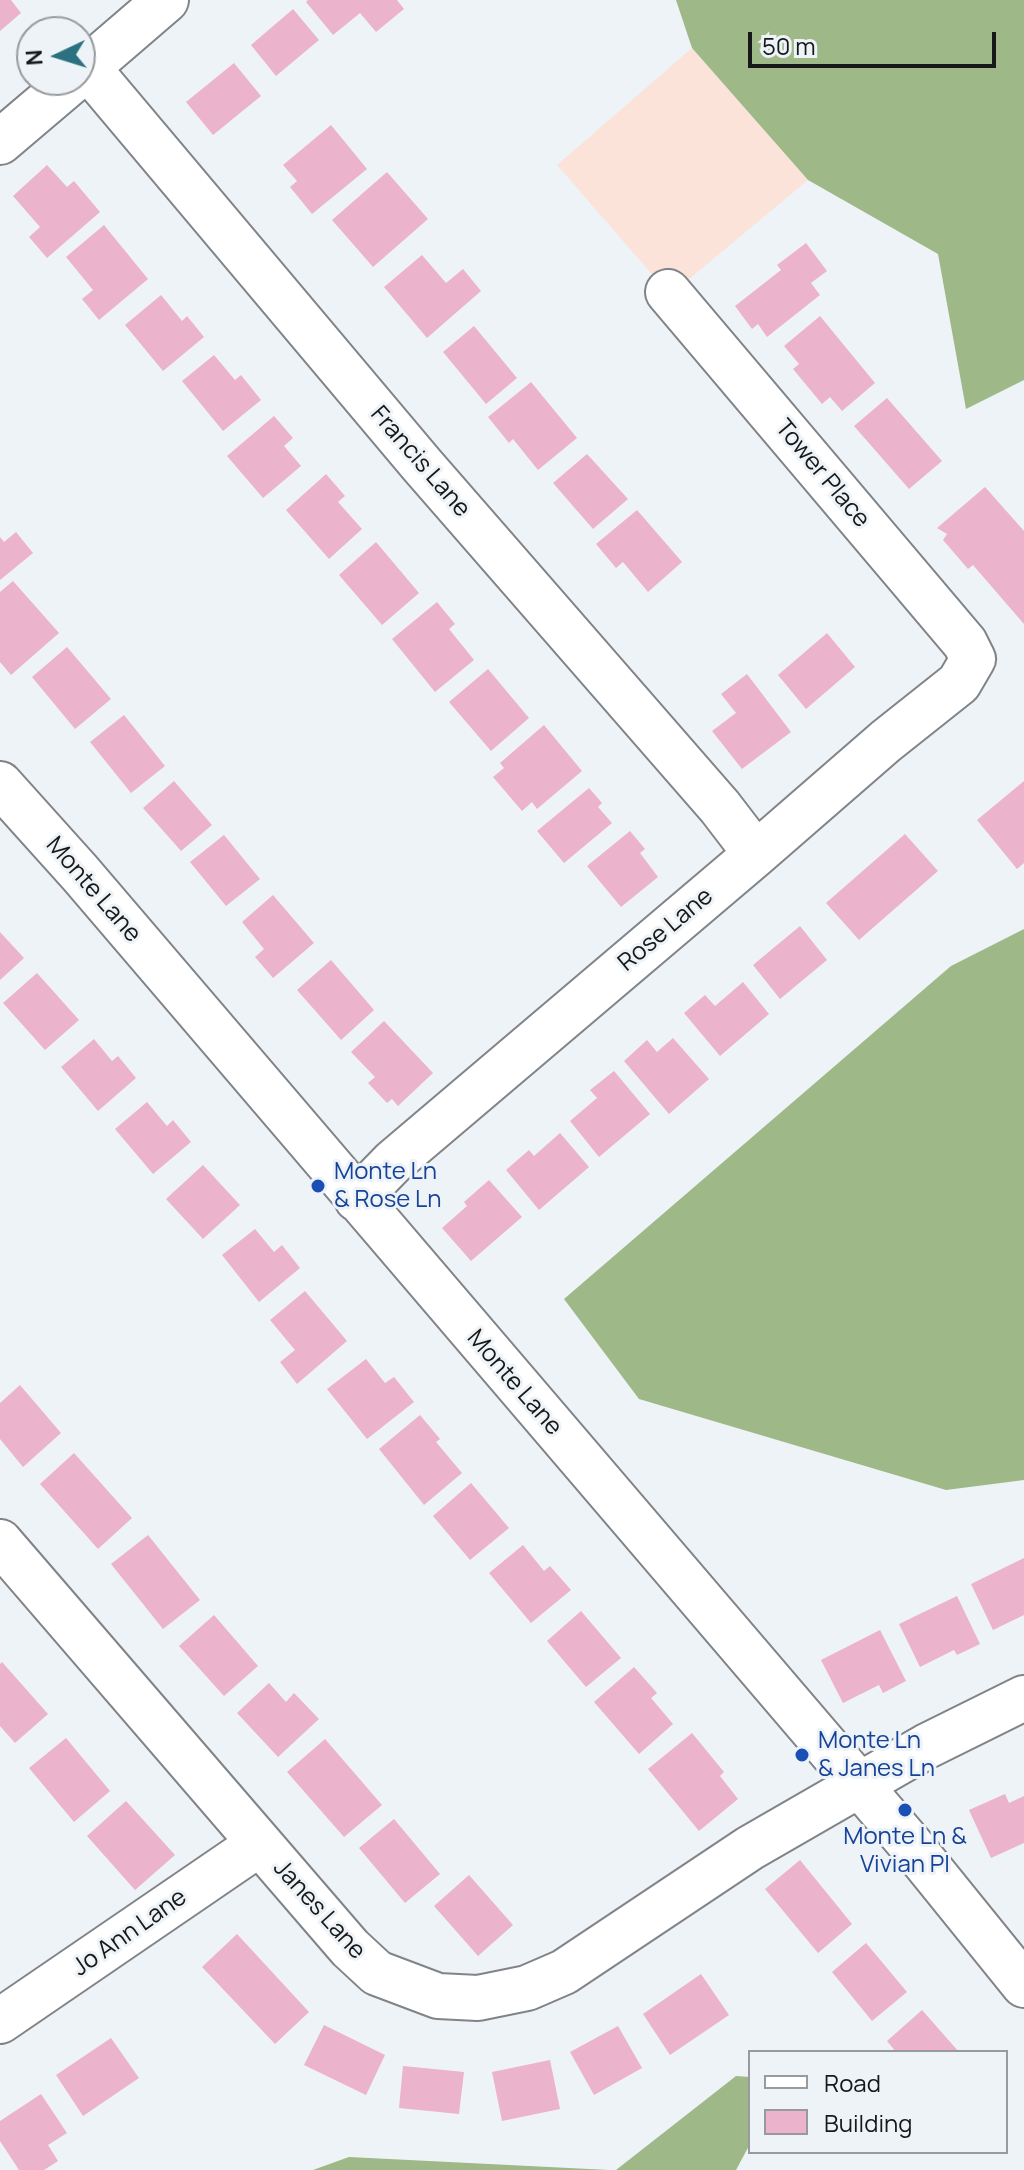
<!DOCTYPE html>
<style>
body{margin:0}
#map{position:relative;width:1024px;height:2170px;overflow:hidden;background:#eef3f7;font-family:Manrope,sans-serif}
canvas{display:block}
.legend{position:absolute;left:748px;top:2050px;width:260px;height:104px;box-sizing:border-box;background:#eef3f7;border:2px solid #989b9e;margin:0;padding:10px 14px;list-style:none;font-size:24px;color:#161819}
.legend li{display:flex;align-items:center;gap:16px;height:40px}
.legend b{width:40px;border:2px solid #989b9e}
.north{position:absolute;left:16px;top:16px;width:80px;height:80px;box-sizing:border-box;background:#eef3f7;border:2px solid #989b9e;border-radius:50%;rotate:266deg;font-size:22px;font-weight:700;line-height:32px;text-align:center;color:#161819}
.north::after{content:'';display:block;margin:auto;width:28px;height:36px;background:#2b717f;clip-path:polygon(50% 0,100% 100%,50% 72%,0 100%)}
.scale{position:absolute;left:748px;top:32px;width:248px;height:36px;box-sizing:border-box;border:4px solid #161819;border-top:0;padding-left:10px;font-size:24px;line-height:28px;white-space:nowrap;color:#161819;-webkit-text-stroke:6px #eef3f7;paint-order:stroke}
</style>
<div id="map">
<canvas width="1024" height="2170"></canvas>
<ul class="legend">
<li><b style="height:10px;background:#fff"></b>Road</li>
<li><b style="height:22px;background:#ecb3cc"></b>Building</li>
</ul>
<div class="north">N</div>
<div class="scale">50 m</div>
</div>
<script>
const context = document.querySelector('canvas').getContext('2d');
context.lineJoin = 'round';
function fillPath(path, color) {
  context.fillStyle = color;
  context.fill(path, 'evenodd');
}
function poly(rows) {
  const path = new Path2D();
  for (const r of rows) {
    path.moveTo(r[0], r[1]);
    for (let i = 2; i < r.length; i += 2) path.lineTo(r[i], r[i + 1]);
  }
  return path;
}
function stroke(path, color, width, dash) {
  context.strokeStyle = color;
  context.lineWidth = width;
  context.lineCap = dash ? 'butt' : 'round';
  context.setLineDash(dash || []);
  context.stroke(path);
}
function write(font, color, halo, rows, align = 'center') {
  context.font = font + ' Manrope,sans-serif';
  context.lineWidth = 6;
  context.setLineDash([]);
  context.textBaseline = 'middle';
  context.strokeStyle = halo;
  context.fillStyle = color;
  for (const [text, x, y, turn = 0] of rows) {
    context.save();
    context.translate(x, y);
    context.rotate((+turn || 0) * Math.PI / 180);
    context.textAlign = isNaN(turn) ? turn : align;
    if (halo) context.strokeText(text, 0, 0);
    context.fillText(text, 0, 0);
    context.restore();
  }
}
fillPath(poly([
 [692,48,808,180,670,295,557,165]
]), '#fbe3d9');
fillPath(poly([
 [676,0,1024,0,1024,380,966,409,938,254,808,180,692,48],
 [1024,929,1024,1480,946,1490,639,1399,564,1299,951,966],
 [736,2076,750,2077,750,2144,736,2170,616,2170],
 [349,2157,609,2170,313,2170]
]), '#9eb887');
fillPath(poly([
 [0,0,11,0,21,13,0,31],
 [308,0,397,0,404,9,376,32,360,13,333,35,306,2],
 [293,9,319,40,276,76,251,45],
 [234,63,261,96,213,135,186,102],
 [331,125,367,169,312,214,290,187,297,181,283,165],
 [47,165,67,187,74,181,100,212,47,258,29,237,40,227,13,196],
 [387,172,428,219,373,267,332,220],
 [104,225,148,279,99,320,82,299,93,290,66,257],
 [806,243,827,271,811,283,820,295,767,337,758,324,752,329,735,306,781,270,777,265],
 [422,255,446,283,463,269,481,291,427,338,384,287],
 [161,295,182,321,187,316,204,337,163,371,125,325],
 [820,316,875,383,842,411,830,397,822,404,793,369,799,364,784,346],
 [474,326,517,378,486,404,443,352],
 [214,355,235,380,241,375,261,400,223,431,182,381],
 [531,382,577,438,538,470,513,439,509,443,488,417],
 [887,398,942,461,909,489,854,426],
 [274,416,293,438,284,446,301,466,263,498,227,456],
 [587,454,628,499,593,529,553,483],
 [326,474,345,496,338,502,362,529,329,559,286,510],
 [985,487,1024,531,1024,624,973,565,968,569,943,540,947,534,937,528],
 [637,510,682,562,648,592,623,562,616,568,596,544],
 [16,532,33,553,0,580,0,537,4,542],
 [376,542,419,593,382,625,339,575],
 [13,581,59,633,11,675,0,662,0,592],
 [437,602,455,624,449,629,474,660,435,692,392,639],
 [827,633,855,667,806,709,778,675],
 [67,647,111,699,75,729,32,677],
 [488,669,529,718,491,751,449,702],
 [747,674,791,732,742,769,712,731,736,713,721,694],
 [124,715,165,766,131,793,90,742],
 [544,725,582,771,537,809,532,802,522,811,493,777,504,768,500,763],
 [174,781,212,825,181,851,143,808],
 [1024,781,1024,863,1017,869,977,820],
 [589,788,602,803,598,807,612,823,564,863,537,831],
 [630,831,645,849,640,853,658,877,621,907,587,866],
 [905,834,938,871,859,940,826,903],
 [224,835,260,879,226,906,190,862],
 [273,895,314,943,273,978,255,957,264,949,242,922],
 [800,926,827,960,780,999,753,965],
 [0,932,24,958,0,980],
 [331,960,374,1010,341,1040,297,990],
 [37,973,79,1020,45,1050,3,1003],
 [743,982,769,1014,720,1056,684,1013,705,995,715,1006],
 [384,1021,433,1073,398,1106,392,1099,387,1103,368,1083,375,1077,351,1052],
 [673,1038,709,1079,669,1114,624,1061,647,1040,657,1052],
 [94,1039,112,1061,118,1056,136,1078,98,1111,61,1067],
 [614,1071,650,1114,599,1157,570,1121,597,1098,590,1090],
 [147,1102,167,1126,173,1120,191,1142,153,1174,115,1129],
 [560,1133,589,1167,539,1210,506,1170,529,1150,534,1156],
 [203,1165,240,1205,203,1239,166,1199],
 [489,1180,522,1217,471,1261,442,1228,467,1206,464,1202],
 [255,1229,274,1252,282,1245,300,1268,259,1302,222,1255],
 [305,1291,347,1341,297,1384,280,1362,295,1350,270,1320],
 [366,1359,385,1383,394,1377,414,1402,367,1439,327,1389],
 [20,1385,61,1433,23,1467,0,1439,0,1403],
 [420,1415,440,1439,436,1442,462,1473,424,1505,379,1449],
 [74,1453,132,1518,98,1549,40,1484],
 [471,1483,509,1528,470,1560,433,1516],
 [148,1535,200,1600,163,1629,111,1564],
 [523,1545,544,1571,550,1566,571,1590,531,1623,489,1573],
 [1024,1558,1024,1615,993,1630,971,1584],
 [957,1596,980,1644,957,1655,954,1650,920,1667,899,1624],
 [581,1611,621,1658,586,1687,547,1641],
 [214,1615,258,1666,224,1696,179,1646],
 [880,1630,906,1681,883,1693,879,1685,843,1703,821,1660],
 [2,1662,48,1714,15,1743,0,1726,0,1664],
 [634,1667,657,1693,651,1698,673,1724,639,1754,594,1702],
 [269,1683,286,1702,294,1693,319,1719,278,1757,237,1713],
 [692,1733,724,1772,720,1776,738,1799,699,1831,648,1769],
 [66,1738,110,1791,74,1822,29,1768],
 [325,1739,382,1805,344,1837,287,1772],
 [1005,1794,1009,1803,1024,1796,1024,1843,991,1858,969,1810],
 [126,1801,175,1855,135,1890,87,1836],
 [394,1819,440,1874,405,1903,359,1848],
 [800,1860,852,1924,818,1953,765,1889],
 [469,1875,513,1925,478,1956,434,1906],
 [237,1934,309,2012,275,2044,202,1967],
 [866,1943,907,1992,872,2021,832,1972],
 [701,1974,729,2015,670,2055,643,2014],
 [922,2010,959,2052,896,2052,887,2041],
 [324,2025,385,2055,366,2095,304,2065],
 [618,2026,642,2068,594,2095,570,2052],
 [111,2038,139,2078,83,2116,56,2075],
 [550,2060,560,2109,502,2121,492,2072],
 [403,2066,464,2072,459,2114,399,2108],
 [41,2094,67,2133,48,2145,58,2161,44,2170,19,2170,0,2141,0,2121]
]), '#ecb3cc');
const minor = poly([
 [87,67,422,465,720,807,756,854],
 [80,74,166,0],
 [0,142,73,80],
 [0,784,80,873,910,1844,1024,1985],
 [357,1199,393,1162,756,854,886,741,959,683,973,659,965,643,668,292],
 [0,1542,350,1948,377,1973,438,1996,478,1998,527,1988,564,1972,750,1848,927,1746,1024,1698],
 [0,2021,259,1844]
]);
stroke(minor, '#808488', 48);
stroke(minor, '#fff', 44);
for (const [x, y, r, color] of [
 [318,1186,8,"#1a4fb4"],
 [802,1755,8,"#1a4fb4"],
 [905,1810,8,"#1a4fb4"]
]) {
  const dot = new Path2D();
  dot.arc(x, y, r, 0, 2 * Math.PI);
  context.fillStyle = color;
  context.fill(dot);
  stroke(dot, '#eef3f7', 3);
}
write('24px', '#161819', '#eef3f7', [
 ["Francis Lane",420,462,49],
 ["Tower Place",822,474,50],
 ["Monte Lane",93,890,49],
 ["Rose Lane",666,930,-40],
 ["Monte Lane",514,1383,49],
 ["Janes Lane",319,1910,48],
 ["Jo Ann Lane",130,1933,-35]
]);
write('24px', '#164399', '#eef3f7', [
 ["Monte Ln",334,1172],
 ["& Rose Ln",334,1200],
 ["Monte Ln",818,1741],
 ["& Janes Ln",818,1769],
 ["Monte Ln &",905,1837,"center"],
 ["Vivian Pl",905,1865,"center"]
], 'left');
</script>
